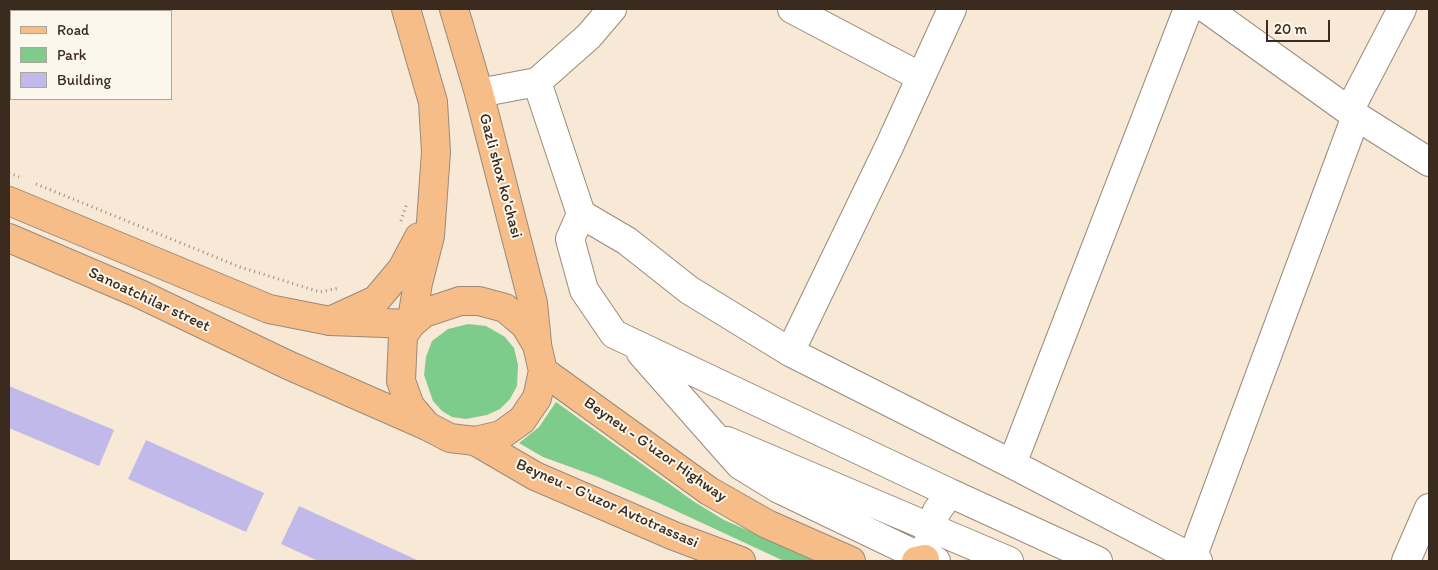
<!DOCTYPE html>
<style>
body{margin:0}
#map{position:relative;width:1438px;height:570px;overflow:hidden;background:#f7e9d5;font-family:Itim,sans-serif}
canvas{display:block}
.frame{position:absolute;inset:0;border:10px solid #3b2a1e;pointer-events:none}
.legend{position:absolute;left:10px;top:10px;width:162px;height:90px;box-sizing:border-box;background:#fbf7ec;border:1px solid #aea59a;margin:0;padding:6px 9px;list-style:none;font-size:15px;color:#3b2a1e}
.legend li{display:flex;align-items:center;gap:10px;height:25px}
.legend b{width:25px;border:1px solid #aea59a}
.scale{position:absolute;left:1266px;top:20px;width:64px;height:22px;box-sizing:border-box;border:2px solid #3b2a1e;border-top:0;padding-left:6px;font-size:15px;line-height:18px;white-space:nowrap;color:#3b2a1e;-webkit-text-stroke:4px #fbf7ec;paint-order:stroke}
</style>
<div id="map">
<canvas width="1438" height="570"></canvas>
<div class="frame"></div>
<ul class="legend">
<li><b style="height:6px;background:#f7bd88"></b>Road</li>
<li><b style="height:14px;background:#7ecc8c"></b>Park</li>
<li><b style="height:14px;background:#c1b9e9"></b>Building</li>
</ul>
<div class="scale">20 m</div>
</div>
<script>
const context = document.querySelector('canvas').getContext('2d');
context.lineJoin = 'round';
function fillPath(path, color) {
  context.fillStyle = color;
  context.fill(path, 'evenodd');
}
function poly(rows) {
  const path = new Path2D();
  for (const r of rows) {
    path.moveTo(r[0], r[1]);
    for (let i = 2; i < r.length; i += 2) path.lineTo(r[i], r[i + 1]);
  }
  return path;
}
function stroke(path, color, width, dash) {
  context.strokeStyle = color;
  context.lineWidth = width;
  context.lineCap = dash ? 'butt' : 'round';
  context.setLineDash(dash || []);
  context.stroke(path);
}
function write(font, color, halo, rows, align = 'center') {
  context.font = font + ' Itim,sans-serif';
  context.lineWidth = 4;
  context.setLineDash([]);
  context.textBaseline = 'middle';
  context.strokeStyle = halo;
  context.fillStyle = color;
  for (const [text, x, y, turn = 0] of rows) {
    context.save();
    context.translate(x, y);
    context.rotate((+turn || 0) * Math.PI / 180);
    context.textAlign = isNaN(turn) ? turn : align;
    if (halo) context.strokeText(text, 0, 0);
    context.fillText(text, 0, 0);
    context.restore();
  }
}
fillPath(poly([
 [468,324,486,326,505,337,514,348,518,365,517,386,510,399,500,409,487,415,466,419,452,417,442,411,433,401,424,375,426,357,432,341,448,329],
 [556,402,693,501,724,520,818,561,784,561,657,502,598,477,543,457,519,443,539,427]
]), '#7ecc8c');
fillPath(poly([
 [9,386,114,430,99,466,9,428],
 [146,440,264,493,246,532,128,479],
 [299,506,417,560,416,561,318,561,281,544]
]), '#c1b9e9');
const minor = poly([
 [792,9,921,77],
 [1207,9,1356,116,1429,162],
 [537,82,581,214,570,239,584,290,614,334,950,493,937,511,931,527,925,559],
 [479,93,537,82,589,36,612,9],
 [1349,111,1402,9],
 [581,214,627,241,689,290,790,352,1012,464,1198,561],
 [790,352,889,147,952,9],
 [641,353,740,465,779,489,925,559,936,561],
 [727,441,1009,561],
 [1012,464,1188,9],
 [950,493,1098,561],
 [1192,558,1356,116],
 [1406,561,1429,508]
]);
const major = poly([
 [9,201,269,309,330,321,411,324],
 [9,238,140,294,288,365,427,426]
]);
const highway = poly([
 [406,9,433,102,436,152,430,236,418,283,411,324],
 [454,9,479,93,533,303,537,343],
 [460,301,479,301,505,308,525,325,537,345,543,371,537,398,522,420,501,435,475,441,450,438,427,426,410,406,401,381,403,336,411,324,424,313,460,301],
 [330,321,376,300,402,269,419,237],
 [543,371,709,491,767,524,851,561],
 [475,441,535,476,674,536,741,561],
 [916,561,925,559]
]);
stroke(minor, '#998a7a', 30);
stroke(major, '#998a7a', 30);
stroke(highway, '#998a7a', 30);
stroke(poly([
 [9,173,19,177],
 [36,184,240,267,320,292,339,288],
 [401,221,407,203]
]), '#998a7a', 3, [1, 4]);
stroke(minor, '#fff', 28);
stroke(major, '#f7bd88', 28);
stroke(highway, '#f7bd88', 28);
write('16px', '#3b2a1e', '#fbf7ec', [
 ["Gazli shox ko'chasi",500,176,75],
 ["Sanoatchilar street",149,300,25],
 ["Beyneu - G'uzor Highway",655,450,35],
 ["Beyneu - G'uzor Avtotrassasi",607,504,24]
]);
</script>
